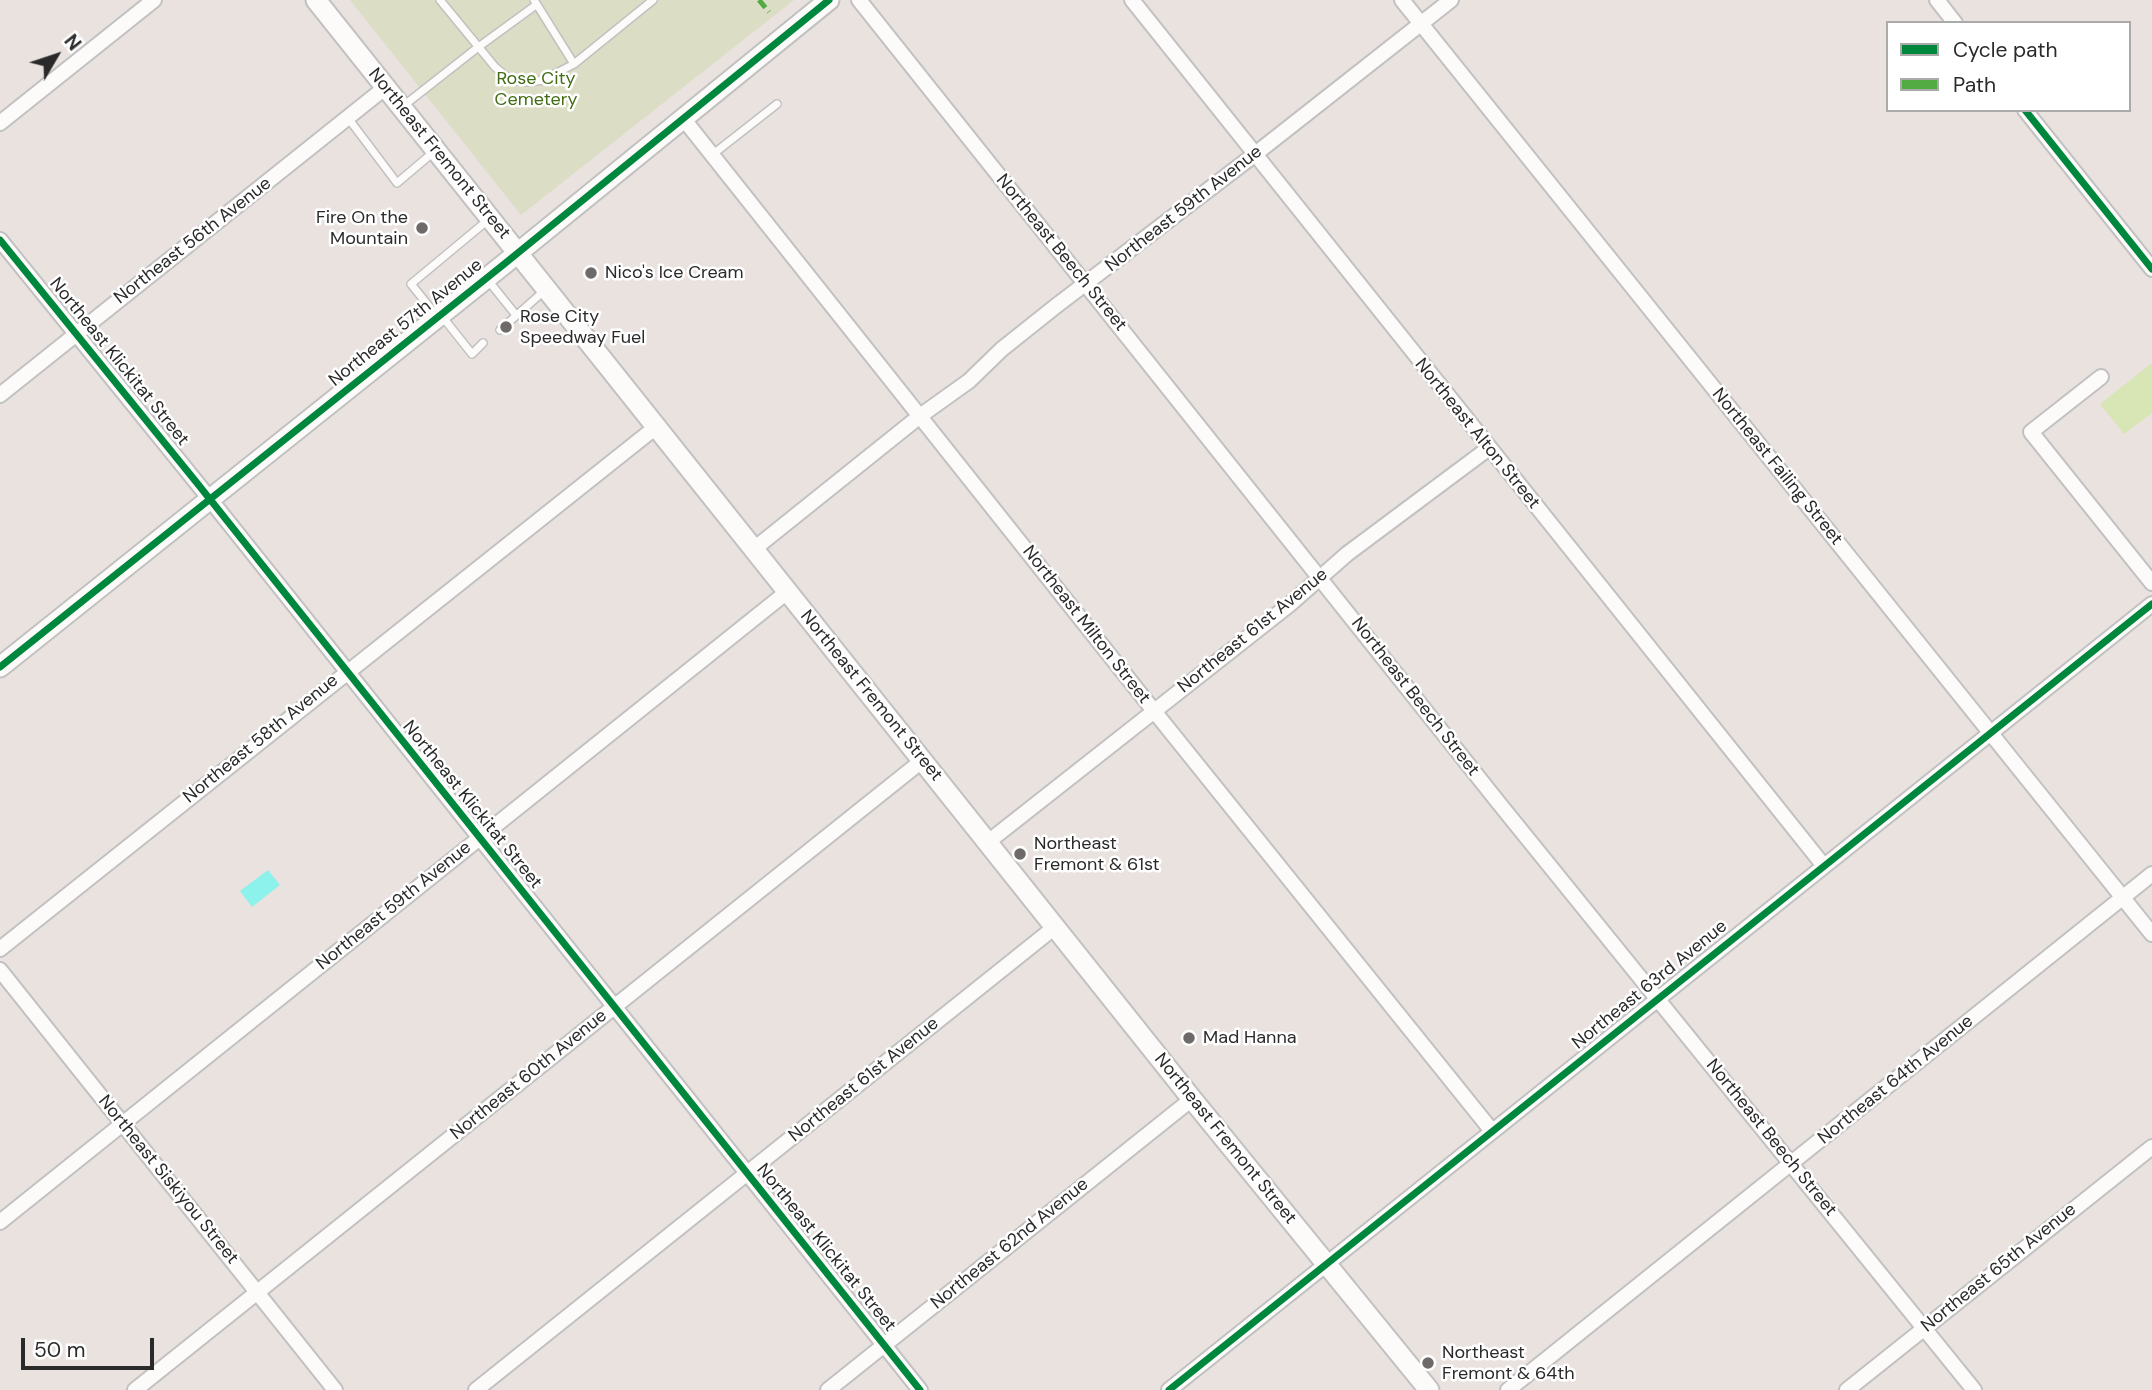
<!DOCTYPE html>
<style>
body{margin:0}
#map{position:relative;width:2152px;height:1390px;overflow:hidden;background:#e9e2df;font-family:"DM Sans",sans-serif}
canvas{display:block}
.legend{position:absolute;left:1886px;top:21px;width:245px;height:91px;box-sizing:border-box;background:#fff;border:2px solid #aaa;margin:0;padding:9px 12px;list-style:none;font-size:21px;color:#2a2a2a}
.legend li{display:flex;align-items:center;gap:14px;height:35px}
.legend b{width:35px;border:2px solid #aaa}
.north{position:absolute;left:21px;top:21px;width:70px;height:70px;-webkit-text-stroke:5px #fff;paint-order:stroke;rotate:51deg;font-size:19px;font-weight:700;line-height:28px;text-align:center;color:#2a2a2a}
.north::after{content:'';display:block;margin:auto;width:24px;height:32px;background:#2a2a2a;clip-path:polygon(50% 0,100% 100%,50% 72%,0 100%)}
.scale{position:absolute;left:21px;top:1338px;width:133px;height:32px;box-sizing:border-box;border:4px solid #2a2a2a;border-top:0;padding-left:9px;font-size:21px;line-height:24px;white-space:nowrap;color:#2a2a2a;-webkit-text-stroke:5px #fff;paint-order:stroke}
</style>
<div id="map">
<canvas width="2152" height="1390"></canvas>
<ul class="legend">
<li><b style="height:9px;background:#00873e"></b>Cycle path</li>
<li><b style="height:9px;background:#53ab44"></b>Path</li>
</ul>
<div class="north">N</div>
<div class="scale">50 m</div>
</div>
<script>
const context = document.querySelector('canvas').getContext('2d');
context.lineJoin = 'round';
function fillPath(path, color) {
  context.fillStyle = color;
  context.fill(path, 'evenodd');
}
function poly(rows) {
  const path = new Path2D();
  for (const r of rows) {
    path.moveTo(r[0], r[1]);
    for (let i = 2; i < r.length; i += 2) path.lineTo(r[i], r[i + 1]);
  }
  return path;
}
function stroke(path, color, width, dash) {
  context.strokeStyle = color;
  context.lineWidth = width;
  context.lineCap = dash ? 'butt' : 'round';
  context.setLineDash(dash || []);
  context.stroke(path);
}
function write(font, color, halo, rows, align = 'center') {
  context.font = font + ' "DM Sans",sans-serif';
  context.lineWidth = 5;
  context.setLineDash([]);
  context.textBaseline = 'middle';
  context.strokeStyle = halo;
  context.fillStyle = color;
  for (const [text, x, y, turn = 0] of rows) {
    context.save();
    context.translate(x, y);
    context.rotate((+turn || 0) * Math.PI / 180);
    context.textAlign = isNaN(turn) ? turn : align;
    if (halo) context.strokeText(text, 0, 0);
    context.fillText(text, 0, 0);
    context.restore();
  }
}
fillPath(poly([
 [2152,363,2152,413,2124,434,2100,404]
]), '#d8e5b5');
fillPath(poly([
 [350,0,794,0,521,215]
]), '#dcddc5');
fillPath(poly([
 [268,870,280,885,252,907,240,891]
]), '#8df1ec');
const service = poly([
 [440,0,495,67,506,76,518,81,530,82,543,80,574,64,653,0],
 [534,0,574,64],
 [402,107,477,48,536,5],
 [348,118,397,183,436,150],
 [712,155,777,104],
 [487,279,516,315],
 [436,315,411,284,488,220],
 [441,315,472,354,483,343],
 [500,330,544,291]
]);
const minor = poly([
 [859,0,1502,807,1974,1390],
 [1132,0,1824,866],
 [1402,0,2152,934],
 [1937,0,1955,23],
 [2025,110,2152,269],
 [682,117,1154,711,1492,1131],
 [0,123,154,0],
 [0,240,197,483,920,1390],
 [2101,377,2031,432,2152,583],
 [0,395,386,87],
 [754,549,920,416,969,381,1002,349,1056,306,1254,155,1451,0],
 [988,842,1289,605,1347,554,1489,448],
 [0,949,656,427],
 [0,970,335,1390],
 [0,1222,787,592],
 [135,1390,923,760],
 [476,1390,1055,927],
 [828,1390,1192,1099],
 [1169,1390,2152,604],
 [1508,1390,2152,874],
 [1847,1390,2152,1147]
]);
const secondary = poly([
 [316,0,1192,1099,1429,1390],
 [0,667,503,265,829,0]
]);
stroke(service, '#c2c1c1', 10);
stroke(minor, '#c2c1c1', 18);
stroke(secondary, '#c2c1c1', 23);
stroke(service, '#fcfbfa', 7);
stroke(minor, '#fcfbfa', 14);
stroke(secondary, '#fcfbfa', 19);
stroke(poly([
 [759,0,769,12]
]), '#53ab44', 5, [10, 5]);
stroke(poly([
 [2025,110,2152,269],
 [0,240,197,483,920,1390],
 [0,667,503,265,829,0],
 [1169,1390,2152,604]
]), '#00873e', 7);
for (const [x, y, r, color] of [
 [422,228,7,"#6d6a69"],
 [591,273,7,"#6d6a69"],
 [506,327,7,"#6d6a69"],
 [1020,854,7,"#6d6a69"],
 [1189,1038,7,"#6d6a69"],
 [1428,1363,7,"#6d6a69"]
]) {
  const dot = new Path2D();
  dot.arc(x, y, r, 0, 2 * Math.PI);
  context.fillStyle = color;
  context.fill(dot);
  stroke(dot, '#fff', 2.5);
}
write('18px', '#426d14', '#fff', [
 ["Rose City",536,79],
 ["Cemetery",536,100]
]);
write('18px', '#2a2a2a', '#fff', [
 ["Northeast Fremont Street",439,154,51],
 ["Northeast 59th Avenue",1184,209,-38],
 ["Northeast 56th Avenue",193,241,-38],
 ["Northeast Beech Street",1061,253,51],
 ["Northeast 57th Avenue",406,323,-39],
 ["Northeast Klickitat Street",119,362,51],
 ["Northeast Alton Street",1477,434,51],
 ["Northeast Failing Street",1777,467,51],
 ["Northeast Milton Street",1086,625,52],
 ["Northeast 61st Avenue",1253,631,-39],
 ["Northeast Fremont Street",871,696,51],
 ["Northeast Beech Street",1415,697,52],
 ["Northeast 58th Avenue",261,739,-39],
 ["Northeast Klickitat Street",472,805,51],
 ["Northeast 59th Avenue",394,906,-39],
 ["Northeast 63rd Avenue",1650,985,-39],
 ["Northeast 60th Avenue",529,1075,-39],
 ["Northeast 61st Avenue",864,1080,-39],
 ["Northeast 64th Avenue",1896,1080,-39],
 ["Northeast Beech Street",1771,1138,51],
 ["Northeast Fremont Street",1225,1139,51],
 ["Northeast Siskiyou Street",168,1180,51],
 ["Northeast 62nd Avenue",1010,1244,-39],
 ["Northeast Klickitat Street",826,1248,51],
 ["Northeast 65th Avenue",1999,1268,-39]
]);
write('18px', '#2a2a2a', '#fff', [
 ["Fire On the",408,218,"right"],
 ["Mountain",408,239,"right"],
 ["Nico's Ice Cream",605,273],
 ["Rose City",520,317],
 ["Speedway Fuel",520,338],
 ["Northeast",1034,844],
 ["Fremont & 61st",1034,865],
 ["Mad Hanna",1203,1038],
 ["Northeast",1442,1353],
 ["Fremont & 64th",1442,1374]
], 'left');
</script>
